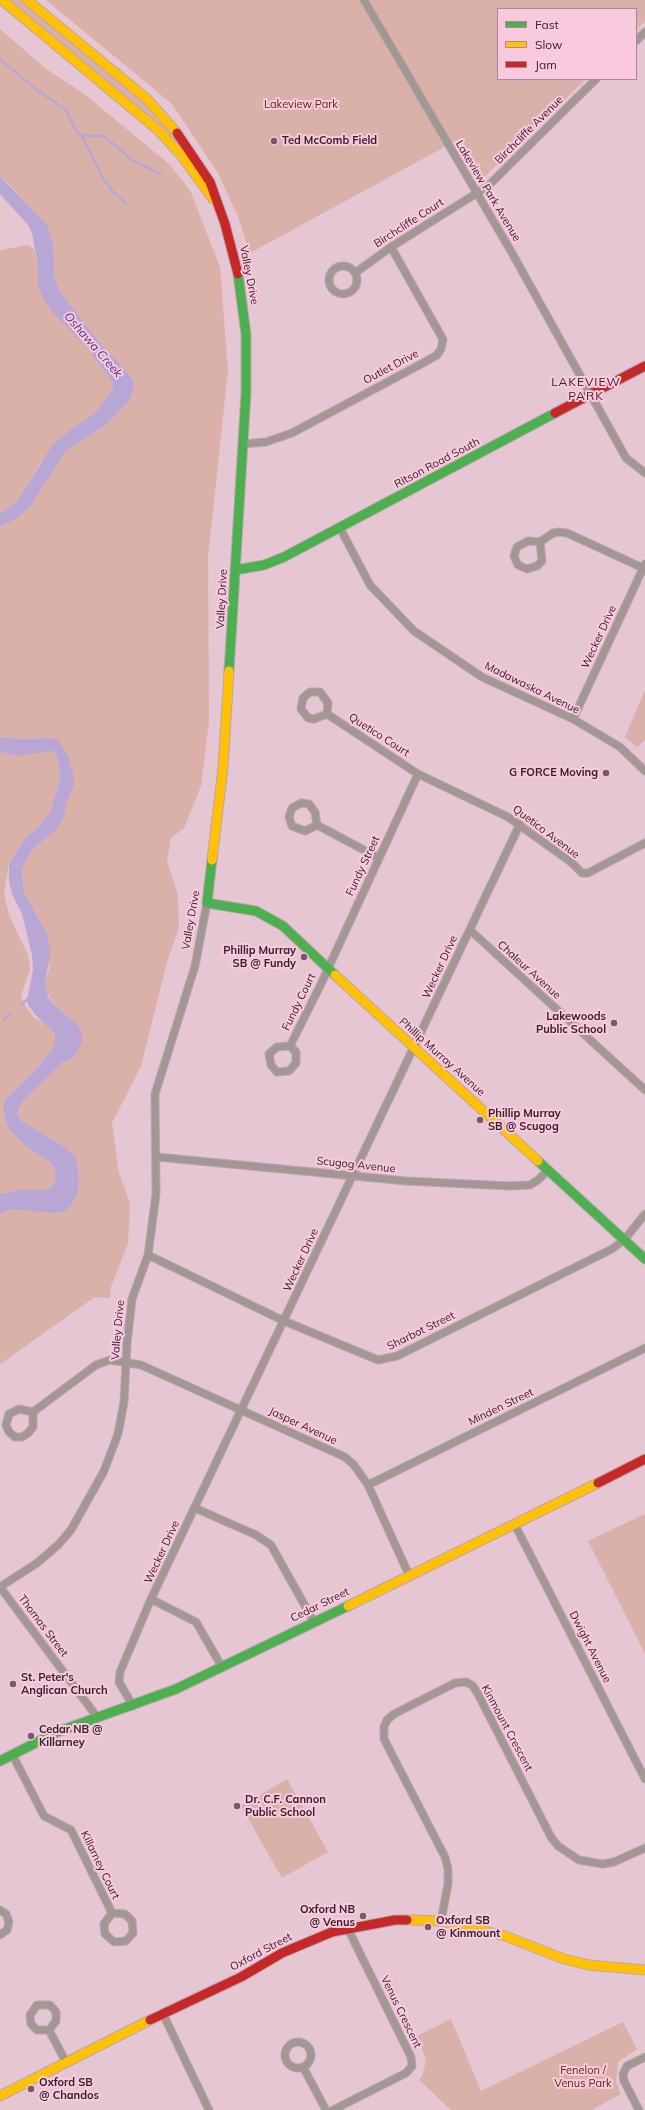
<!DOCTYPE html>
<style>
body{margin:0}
#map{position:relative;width:645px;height:2110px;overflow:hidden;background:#e6c6d3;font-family:Mulish,sans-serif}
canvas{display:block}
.legend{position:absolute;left:497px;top:8px;width:140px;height:72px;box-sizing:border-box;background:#f9c9dd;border:1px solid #ac8696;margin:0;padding:5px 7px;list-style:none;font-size:12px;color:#38222b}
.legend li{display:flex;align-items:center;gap:8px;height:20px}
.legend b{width:20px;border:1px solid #ac8696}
</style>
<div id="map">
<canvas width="645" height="2110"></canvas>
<ul class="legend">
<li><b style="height:5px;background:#4caf50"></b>Fast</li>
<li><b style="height:5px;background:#ffc107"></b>Slow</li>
<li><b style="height:5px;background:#c62828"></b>Jam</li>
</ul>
</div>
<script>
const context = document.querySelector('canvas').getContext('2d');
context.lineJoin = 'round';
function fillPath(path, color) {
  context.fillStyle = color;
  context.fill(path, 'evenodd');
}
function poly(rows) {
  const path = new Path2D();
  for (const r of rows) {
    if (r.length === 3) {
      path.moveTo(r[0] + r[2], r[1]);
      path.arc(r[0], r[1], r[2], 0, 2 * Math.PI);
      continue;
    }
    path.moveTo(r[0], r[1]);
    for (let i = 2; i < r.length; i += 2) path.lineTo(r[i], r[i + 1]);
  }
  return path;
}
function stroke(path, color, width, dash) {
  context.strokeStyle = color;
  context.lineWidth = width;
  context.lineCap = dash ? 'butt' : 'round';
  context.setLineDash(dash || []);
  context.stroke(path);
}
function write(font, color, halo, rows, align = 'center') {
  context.font = font + ' Mulish,sans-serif';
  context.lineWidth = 4;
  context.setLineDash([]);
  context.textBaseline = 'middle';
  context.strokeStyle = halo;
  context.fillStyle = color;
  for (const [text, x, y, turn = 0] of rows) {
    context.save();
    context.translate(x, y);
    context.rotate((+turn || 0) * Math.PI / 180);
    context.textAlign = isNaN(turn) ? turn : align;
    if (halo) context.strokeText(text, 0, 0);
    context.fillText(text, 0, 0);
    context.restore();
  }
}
fillPath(poly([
 [8,0,21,0,135,94,170,128,197,172],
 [46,0,645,0,645,21,636,30,636,9,498,9,498,79,586,79,483,178,461,138,250,253,239,219,218,173,172,104],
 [0,29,45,68,83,93,169,164,190,190,220,267,228,371,208,557,209,722,201,786,184,828,171,838,167,861,178,896,179,928,167,962,141,1066,112,1123,119,1173,130,1203,128,1243,111,1287,110,1298,95,1297,0,1364,0,1214,12,1209,39,1211,71,1206,78,1192,79,1176,76,1158,65,1147,20,1120,17,1113,23,1101,63,1062,74,1057,76,1023,55,1006,46,991,45,981,49,970,48,936,24,892,22,872,25,862,33,849,56,830,64,818,66,804,74,785,50,738,23,739,0,737,0,527,15,519,65,452,108,423,130,399,133,392,134,383,130,375,99,342,60,291,55,280,53,243,34,214,14,189,0,176],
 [28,245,34,249,38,266,38,286,43,299,54,314,89,350,113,383,112,390,94,414,72,428,39,465,26,488,17,501,5,511,0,512,0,250],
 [645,690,645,740,637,747,625,737],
 [43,751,50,751,56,754,58,761,60,778,50,812,40,826,25,838,9,864,4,893,9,915,28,955,30,970,21,995,24,1004,34,1018,49,1026,55,1033,55,1045,36,1069,5,1100,8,1128,24,1145,51,1163,54,1168,56,1177,54,1184,48,1190,17,1190,0,1194,0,752,17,756],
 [645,1514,645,1654,588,1541],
 [287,1779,328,1852,282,1878,241,1806],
 [451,2019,481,2091,623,2022,637,2049,618,2062,616,2082,621,2094,592,2110,451,2110,419,2080,423,2074,426,2060,422,2049,413,2038]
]), '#d9b1a8');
fillPath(poly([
 [0,176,47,225,53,243,55,280,60,291,99,342,130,375,134,383,133,392,130,399,108,423,65,452,30,507,15,519,0,527,0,512,5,511,17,501,26,488,51,447,72,428,94,414,112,390,113,383,89,350,54,314,43,299,38,286,38,266,32,233,28,225,0,194],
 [0,737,23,739,50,738,58,740,68,755,73,773,74,785,66,804,64,818,56,830,33,849,25,862,22,872,24,892,48,936,50,956,45,981,48,997,55,1006,76,1023,82,1032,82,1043,74,1057,63,1062,23,1101,17,1113,20,1120,65,1147,76,1158,79,1176,78,1192,71,1206,63,1212,52,1213,12,1209,0,1214,0,1194,17,1190,48,1190,54,1184,56,1177,54,1168,51,1163,24,1145,8,1128,3,1109,5,1100,36,1069,55,1045,55,1033,38,1018,28,1005,27,1000,33,970,32,955,22,914,12,894,9,881,9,864,25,838,40,826,50,812,60,778,58,761,56,754,51,751,17,756,0,752]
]), '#b8a7d5');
stroke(poly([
 [0,59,37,90,66,110,76,131,82,136,104,136,132,160,161,174],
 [82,136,103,178,113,192,126,203],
 [22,1004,29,998],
 [4,1020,10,1013]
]), '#b8a7d5', 2.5);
const street = poly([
 [364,0,512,253,626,458,645,473],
 [636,41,645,32],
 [343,280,14],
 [355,273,391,247,488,186,596,79],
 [243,444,266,442,292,433,423,363,437,355,441,349,443,340,440,334,391,247],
 [340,528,370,585,414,631,482,677,573,719,620,747,645,771],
 [540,542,542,561,537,566,527,569,518,565,514,556,517,547,528,541,540,542,553,533,559,532,567,533,643,568],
 [327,714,314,719,308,718,301,709,303,698,310,692,320,692,328,703,327,714,418,774,508,817,571,862,582,873,588,873,645,843],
 [573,719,645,564],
 [317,825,305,831,292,826,289,817,292,808,301,803,309,804,315,812,317,825,379,858],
 [470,930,645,1090],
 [290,1046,296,1052,296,1063,289,1071,277,1072,271,1065,269,1054,277,1047,290,1046,320,986,418,774],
 [157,1157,406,1181,510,1186,530,1185,538,1180,548,1170],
 [148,1255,284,1321,378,1360,397,1356,612,1249,624,1240,645,1214],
 [33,1412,33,1427,28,1433,22,1437,15,1437,9,1432,6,1425,9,1414,19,1409,33,1412,96,1365,110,1360,141,1365,345,1457,354,1465,368,1485,409,1575],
 [368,1485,645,1348],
 [195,1508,256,1535,271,1545,314,1622],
 [515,1525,645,1779],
 [0,1587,37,1563,58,1545,71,1530,104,1471,118,1434,124,1402,127,1343,132,1299,148,1255,156,1194,155,1094,195,966,207,903],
 [0,1587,97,1717],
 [151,1599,196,1622,222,1667],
 [133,1706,119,1682,120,1672,151,1599,520,824],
 [12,1754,44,1816,71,1830,112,1913,104,1924,105,1934,114,1942,126,1941,133,1933,132,1921,125,1914,112,1913],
 [0,1910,6,1914,9,1922,7,1930,0,1935],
 [441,1921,448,1884,448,1869,445,1857,384,1739,384,1727,387,1720,394,1714,455,1683,466,1682,473,1686,478,1694,551,1837,558,1846,579,1860,603,1864,614,1862,645,1848],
 [163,2014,209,2110],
 [49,2030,56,2021,56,2012,50,2005,37,2005,30,2015,31,2024,37,2030,49,2030,66,2062],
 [298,2055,13],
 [303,2067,326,2110],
 [333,2110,406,2073,412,2066,411,2057,348,1929],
 [639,2110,624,2081,623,2074,627,2066,645,2057]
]);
const fast = poly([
 [235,570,264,565,284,557,555,413],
 [229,671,246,393,246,334,238,274],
 [212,860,207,903,256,911,283,926,335,975],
 [538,1161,645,1259],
 [0,1761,57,1732,176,1689,348,1606]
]);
const slow = poly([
 [2,0,158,130,182,156,213,199],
 [27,0,147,99,177,133],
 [212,860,223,768,229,671],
 [335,975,538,1161],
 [348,1606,598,1483],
 [407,1920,441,1921,505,1936,564,1959,589,1965,645,1970],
 [0,2096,150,2020]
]);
const jam = poly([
 [177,133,210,182,225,224,238,274],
 [555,413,645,366],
 [598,1483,645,1459],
 [150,2020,241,1977,282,1953,332,1932,395,1920,407,1920]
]);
stroke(street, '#bda4af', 9);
stroke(fast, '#bda4af', 11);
stroke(slow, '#bda4af', 11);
stroke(jam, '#bda4af', 11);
stroke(street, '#a29792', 7);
stroke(fast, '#4caf50', 9);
stroke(slow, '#ffc107', 9);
stroke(jam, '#c62828', 9);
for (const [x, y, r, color] of [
 [274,141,4,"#755b66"],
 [606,773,4,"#755b66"],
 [304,957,4,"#755b66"],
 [614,1023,4,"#755b66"],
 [480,1120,4,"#755b66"],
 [13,1684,4,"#755b66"],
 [31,1736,4,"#755b66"],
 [237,1806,4,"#755b66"],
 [363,1916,4,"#755b66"],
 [428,1927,4,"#755b66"],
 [31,2089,4,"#755b66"]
]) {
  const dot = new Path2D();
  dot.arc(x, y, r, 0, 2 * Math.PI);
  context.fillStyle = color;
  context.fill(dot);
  stroke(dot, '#f9c9dd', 1.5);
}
write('11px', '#542d12', '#f9c9dd', [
 ["Lakeview Park",301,105],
 ["Fenelon /",583,2071],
 ["Venus Park",583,2084]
]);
write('11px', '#38222b', '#f9c9dd', [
 ["Birchcliffe Avenue",529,130,-45],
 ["Lakeview Park Avenue",488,191,59],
 ["Birchcliffe Court",409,223,-33],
 ["Valley Drive",249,275,79],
 ["Outlet Drive",391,367,-28],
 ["Ritson Road South",437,463,-28],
 ["Valley Drive",222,599,-87],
 ["Wecker Drive",599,637,-65],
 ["Madawaska Avenue",532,688,26],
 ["Quetico Court",379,735,33],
 ["Quetico Avenue",546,832,37],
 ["Fundy Street",363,866,-65],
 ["Valley Drive",191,920,-80],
 ["Wecker Drive",440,967,-65],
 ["Chaleur Avenue",529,970,42],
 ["Fundy Court",299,1002,-64],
 ["Phillip Murray Avenue",442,1057,42],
 ["Scugog Avenue",356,1165,6],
 ["Wecker Drive",301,1260,-65],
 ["Valley Drive",118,1330,-85],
 ["Sharbot Street",421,1331,-26],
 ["Minden Street",501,1407,-26],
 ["Jasper Avenue",303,1426,25],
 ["Wecker Drive",162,1552,-65],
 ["Cedar Street",320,1605,-26],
 ["Thomas Street",43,1626,53],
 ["Dwight Avenue",590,1647,63],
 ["Kinmount Crescent",507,1728,62],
 ["Killarney Court",100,1865,64],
 ["Oxford Street",261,1952,-28],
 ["Venus Crescent",401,2012,64]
]);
write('bold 11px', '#38222b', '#f9c9dd', [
 ["Ted McComb Field",282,141],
 ["G FORCE Moving",598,773,"right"],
 ["Phillip Murray",296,951,"right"],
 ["SB @ Fundy",296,964,"right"],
 ["Lakewoods",606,1017,"right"],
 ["Public School",606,1030,"right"],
 ["Phillip Murray",488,1114],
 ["SB @ Scugog",488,1127],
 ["St. Peter's",21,1678],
 ["Anglican Church",21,1691],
 ["Cedar NB @",39,1730],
 ["Killarney",39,1743],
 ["Dr. C.F. Cannon",245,1800],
 ["Public School",245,1813],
 ["Oxford NB",355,1910,"right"],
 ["@ Venus",355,1923,"right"],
 ["Oxford SB",436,1921],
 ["@ Kinmount",436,1934],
 ["Oxford SB",39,2083],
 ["@ Chandos",39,2096]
], 'left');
write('italic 12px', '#4d3b83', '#f9c9dd', [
 ["Oshawa Creek",93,345,49]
]);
context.letterSpacing = '1px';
write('12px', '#38222b', '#f9c9dd', [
 ["LAKEVIEW",586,382],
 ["PARK",586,396]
]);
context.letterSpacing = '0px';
</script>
